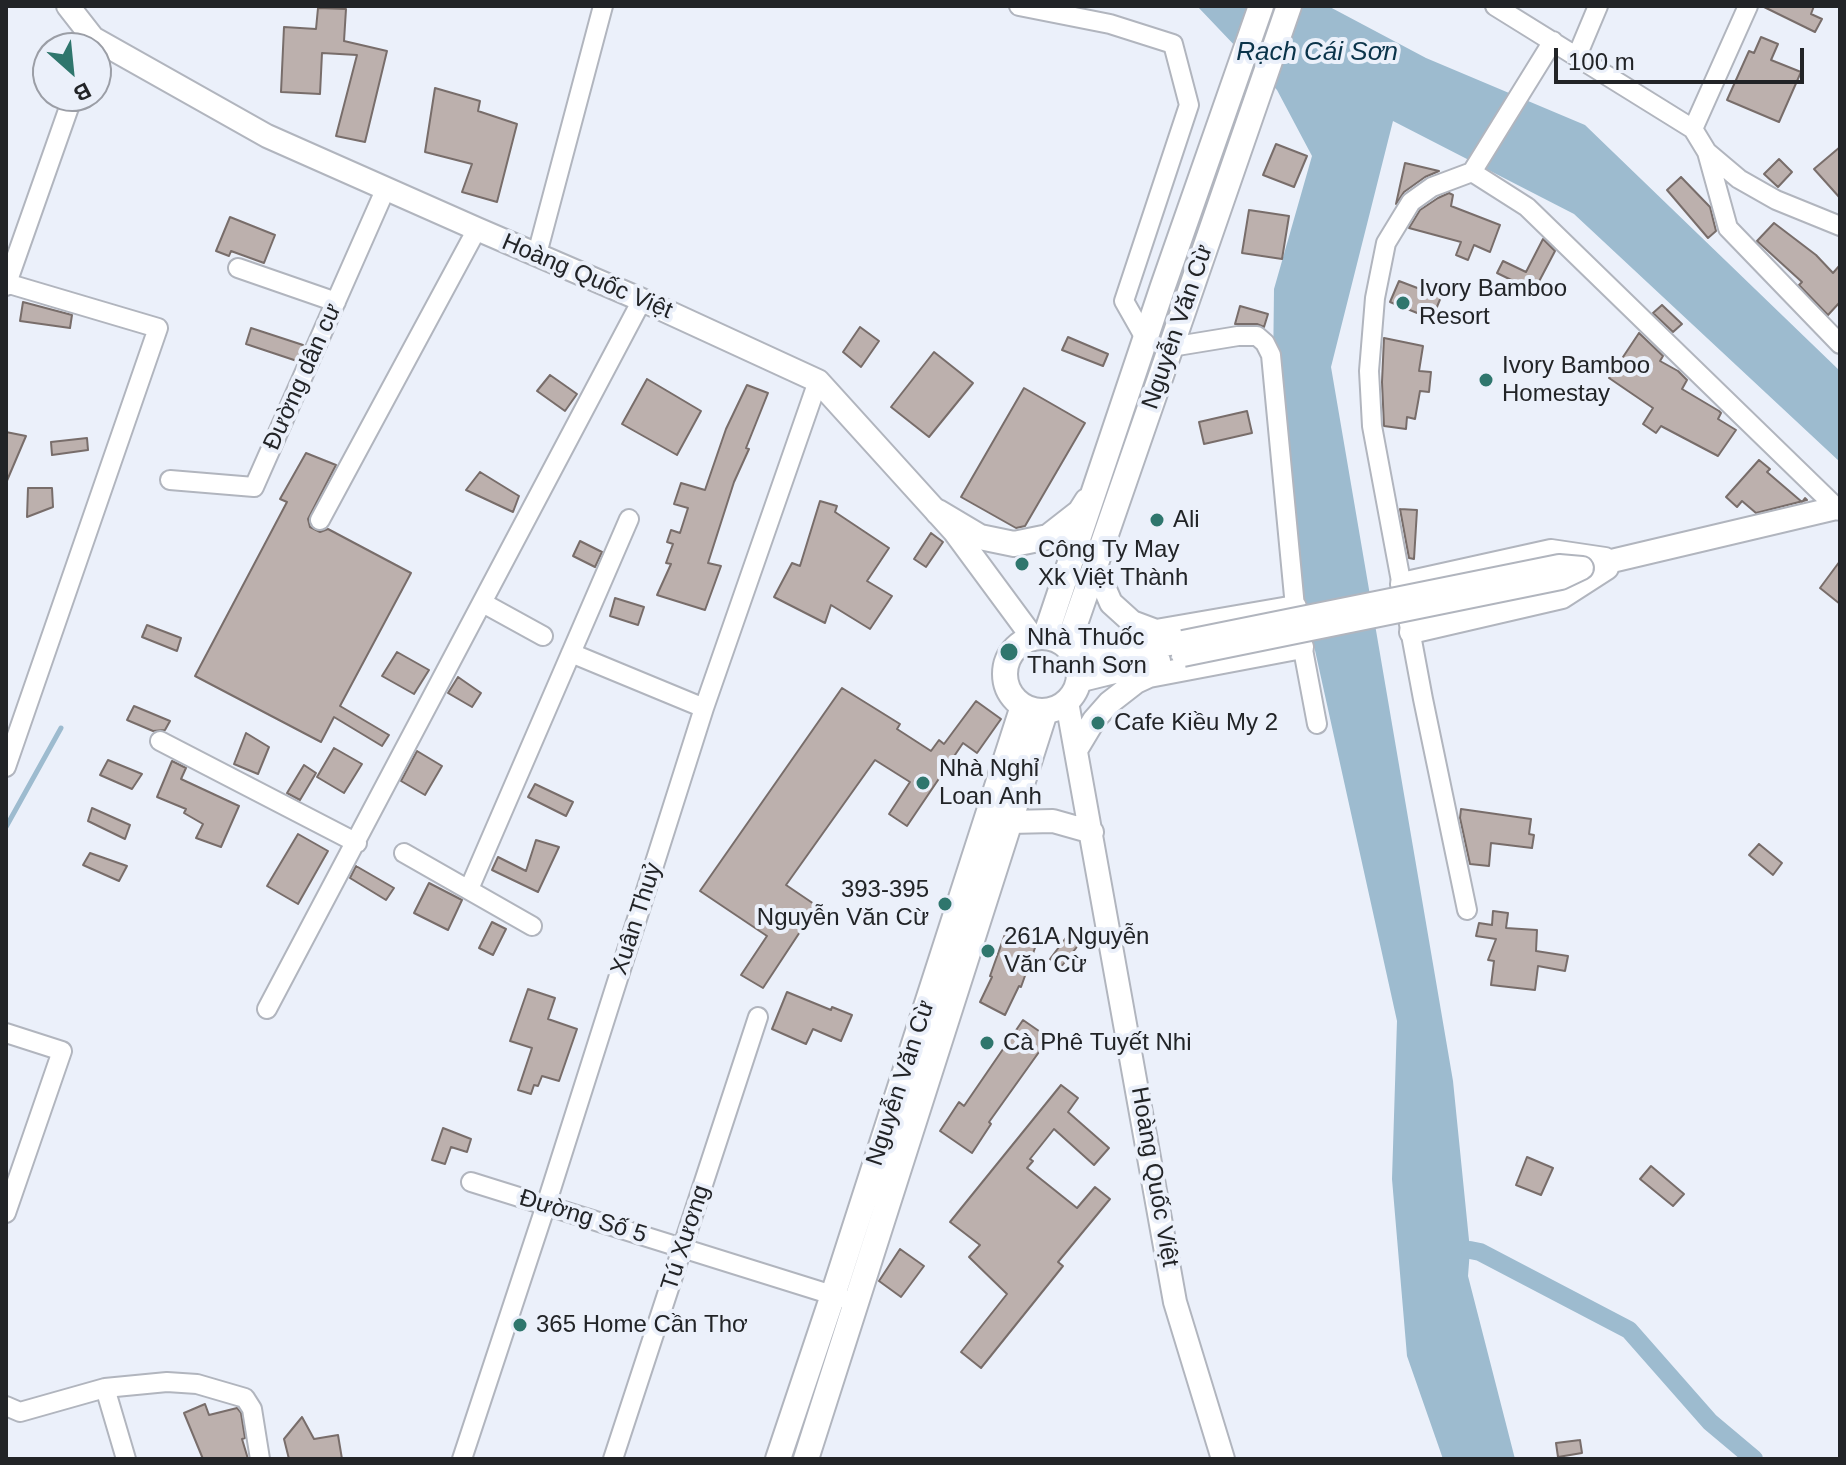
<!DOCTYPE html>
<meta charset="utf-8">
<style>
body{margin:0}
#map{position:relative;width:1846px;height:1465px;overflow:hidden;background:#ebf0fa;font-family:Arial,sans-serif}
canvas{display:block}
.frame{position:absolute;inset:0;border:8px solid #222427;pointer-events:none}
.north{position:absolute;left:32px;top:32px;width:80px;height:80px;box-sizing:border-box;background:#ebf0fa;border:2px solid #9b9ea6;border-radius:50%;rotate:153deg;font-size:22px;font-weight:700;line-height:32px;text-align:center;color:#222427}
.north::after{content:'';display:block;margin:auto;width:28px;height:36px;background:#2f766d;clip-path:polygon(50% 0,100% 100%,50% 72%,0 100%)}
.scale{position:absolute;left:1554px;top:48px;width:250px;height:36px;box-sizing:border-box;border:4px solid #222427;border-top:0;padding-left:10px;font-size:24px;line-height:28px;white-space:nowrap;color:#222427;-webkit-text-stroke:6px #ebf0fa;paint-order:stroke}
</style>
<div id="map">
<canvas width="1846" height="1465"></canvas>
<div class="frame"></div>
<div class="north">B</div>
<div class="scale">100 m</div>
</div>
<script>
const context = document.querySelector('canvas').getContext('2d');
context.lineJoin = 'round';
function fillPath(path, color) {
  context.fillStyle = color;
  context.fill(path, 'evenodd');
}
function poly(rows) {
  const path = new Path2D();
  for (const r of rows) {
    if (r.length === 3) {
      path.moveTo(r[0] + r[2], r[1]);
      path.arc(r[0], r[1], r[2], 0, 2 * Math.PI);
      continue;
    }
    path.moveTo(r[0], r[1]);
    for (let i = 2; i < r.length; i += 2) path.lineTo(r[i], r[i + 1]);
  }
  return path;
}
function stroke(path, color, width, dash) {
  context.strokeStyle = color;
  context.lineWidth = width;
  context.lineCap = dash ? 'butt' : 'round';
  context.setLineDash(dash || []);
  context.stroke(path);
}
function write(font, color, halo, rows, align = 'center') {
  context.font = font + ' Arial,sans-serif';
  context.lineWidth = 8;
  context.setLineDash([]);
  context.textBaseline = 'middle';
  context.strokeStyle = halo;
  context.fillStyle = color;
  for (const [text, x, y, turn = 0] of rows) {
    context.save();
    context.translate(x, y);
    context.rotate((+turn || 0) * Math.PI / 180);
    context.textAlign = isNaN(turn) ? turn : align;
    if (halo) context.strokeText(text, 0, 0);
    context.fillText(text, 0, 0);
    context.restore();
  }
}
fillPath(poly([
 [1191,6,1328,6,1426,58,1585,125,1840,371,1840,462,1574,214,1393,121,1331,367,1453,1081,1470,1250,1468,1276,1515,1459,1443,1459,1407,1356,1392,1179,1397,1021,1272,456,1274,289,1312,156,1277,90,1198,7]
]), '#9dbbcf');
stroke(poly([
 [6,827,61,728]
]), '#9dbbcf', 5);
stroke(poly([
 [1470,1250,1480,1252,1629,1330,1710,1422,1754,1459]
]), '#9dbbcf', 18);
const building = poly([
 [1762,6,1814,6,1811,14,1822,19,1815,32,1762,6],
 [318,8,346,9,344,41,387,51,365,142,336,136,357,55,322,53,320,94,281,92,284,27,316,29,318,8],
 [1761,37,1778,44,1771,60,1801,72,1779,122,1727,100,1749,51,1754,53,1761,37],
 [435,88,480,101,478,111,517,124,497,202,462,192,472,164,425,152,435,88],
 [1276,144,1307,156,1294,187,1263,175,1276,144],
 [1840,147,1840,198,1814,169,1840,147],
 [1779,159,1792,172,1778,187,1764,174,1779,159],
 [1405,163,1439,171,1425,177,1404,192,1396,204,1405,163],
 [1681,177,1710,207,1716,231,1708,238,1667,190,1681,177],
 [1449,193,1453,195,1451,206,1500,225,1490,252,1474,245,1468,260,1456,255,1461,242,1409,228,1420,210,1438,198,1449,193],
 [1249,210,1289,216,1282,259,1242,253,1249,210],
 [230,217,275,235,264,263,231,251,229,256,216,251,230,217],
 [1774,223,1816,255,1833,273,1840,265,1840,302,1828,315,1799,285,1802,282,1757,241,1774,223],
 [1543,239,1555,251,1534,291,1497,273,1503,261,1526,272,1543,239],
 [1399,281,1441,297,1432,319,1390,302,1399,281],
 [23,302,72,315,70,328,20,321,23,302],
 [1662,305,1682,324,1673,332,1653,313,1662,305],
 [1240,306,1268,314,1264,327,1257,324,1235,324,1240,306],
 [860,327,879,341,861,367,843,352,860,327],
 [251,328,303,345,297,361,246,344,251,328],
 [1639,333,1663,356,1660,361,1678,371,1687,380,1682,389,1719,411,1721,413,1718,419,1736,430,1718,456,1661,426,1656,433,1643,424,1653,408,1609,378,1639,333],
 [1068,337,1108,354,1103,366,1062,350,1068,337],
 [1384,338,1423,346,1419,371,1431,372,1429,392,1420,391,1415,419,1407,417,1406,429,1384,426,1382,382,1384,338],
 [934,352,973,383,929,437,891,407,934,352],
 [550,375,577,394,565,411,537,391,550,375],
 [647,379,701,411,677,455,622,424,647,379],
 [747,385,768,393,746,448,749,449,734,482,708,563,721,566,705,610,657,595,671,564,666,563,673,544,667,542,671,530,680,533,688,508,674,504,681,483,705,490,726,429,747,385],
 [1024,388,1085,423,1025,526,1016,528,961,497,1024,388],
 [1247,411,1252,433,1204,444,1199,422,1247,411],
 [6,432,26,436,6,483,6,432],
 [87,438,88,450,52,455,51,442,87,438],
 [306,453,336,465,308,519,310,527,320,532,328,529,411,573,340,706,389,735,382,746,334,717,321,742,195,676,287,502,280,499,306,453],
 [1759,460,1770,469,1767,472,1802,502,1805,498,1807,500,1756,513,1742,501,1737,507,1726,497,1759,460],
 [480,472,519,496,513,512,466,490,480,472],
 [28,488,52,488,53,507,27,517,28,488],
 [820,501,837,506,835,512,889,548,867,581,892,596,870,629,831,605,825,623,774,597,792,563,800,566,820,501],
 [1400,509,1417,510,1414,559,1409,558,1400,509],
 [931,533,943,542,926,567,914,559,931,533],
 [580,541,602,552,595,567,573,556,580,541],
 [1840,561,1840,604,1820,588,1840,561],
 [615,598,644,607,638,625,610,616,615,598],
 [147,625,181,638,177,651,142,637,147,625],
 [397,652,429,670,414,694,382,676,397,652],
 [458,677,481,693,472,707,448,693,458,677],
 [842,688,900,724,897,729,931,751,939,740,944,744,976,701,1001,719,977,753,963,743,907,826,889,814,910,782,875,760,786,885,817,906,763,988,741,975,767,936,700,891,842,688],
 [134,706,170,721,165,730,153,731,127,720,134,706],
 [246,733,269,747,258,774,234,764,246,733],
 [334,748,362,764,344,793,317,777,334,748],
 [417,751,442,766,425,795,401,781,417,751],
 [108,760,142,774,132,789,100,775,108,760],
 [172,761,186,768,181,779,239,806,221,847,196,838,203,824,184,813,186,809,157,797,172,761],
 [304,765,316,773,300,800,287,793,304,765],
 [535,784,573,802,566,816,528,797,535,784],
 [92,808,130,825,125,839,88,821,92,808],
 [1461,809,1531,819,1529,834,1534,835,1532,848,1491,843,1489,866,1470,864,1460,818,1461,809],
 [298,834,328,851,298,904,267,886,298,834],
 [536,840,559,847,538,892,492,870,498,857,526,871,536,840],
 [1759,844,1782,863,1773,875,1749,855,1759,844],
 [90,853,127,866,119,881,83,865,90,853],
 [356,866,394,888,386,900,350,878,356,866],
 [429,883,462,900,448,930,414,913,429,883],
 [1493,911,1508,913,1506,928,1537,930,1536,951,1568,956,1565,971,1538,966,1535,990,1491,985,1494,961,1488,960,1496,939,1476,936,1479,923,1492,925,1493,911],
 [492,922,506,929,493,955,479,948,492,922],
 [1005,934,1036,945,1021,987,1019,986,1005,1015,980,1002,992,977,990,976,1005,934],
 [1068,935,1080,943,1061,967,1050,959,1068,935],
 [528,989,555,998,548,1019,577,1029,559,1081,542,1076,538,1086,534,1085,531,1094,518,1090,532,1048,510,1041,528,989],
 [787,992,831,1010,832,1007,852,1015,841,1041,813,1029,806,1044,772,1029,787,992],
 [1023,1020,1049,1038,989,1122,991,1124,972,1153,940,1131,959,1102,964,1106,1023,1020],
 [1061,1085,1078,1098,1068,1112,1109,1148,1094,1165,1054,1129,1030,1159,1033,1161,1027,1168,1077,1208,1095,1187,1110,1199,1058,1262,1063,1266,981,1368,961,1352,1007,1294,969,1257,980,1245,950,1222,1061,1085],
 [443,1128,471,1139,467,1152,451,1147,445,1164,432,1160,443,1128],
 [1527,1157,1553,1168,1541,1195,1516,1185,1527,1157],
 [1651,1166,1684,1194,1673,1206,1640,1179,1651,1166],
 [900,1249,924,1266,901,1297,879,1281,900,1249],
 [205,1404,209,1415,237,1408,241,1413,245,1438,242,1439,248,1459,203,1459,184,1413,205,1404],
 [302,1417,314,1439,338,1435,342,1459,289,1459,284,1439,302,1417],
 [1580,1440,1582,1453,1558,1457,1556,1443,1580,1440]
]);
fillPath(building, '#bcb0ad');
stroke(building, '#786d6a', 2);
const minor = poly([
 [1019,6,1110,24,1173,44,1189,105,1124,301,1145,338],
 [1495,6,1693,129,1707,152,1739,179,1776,200,1840,226],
 [1577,56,1598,6],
 [1693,129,1748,6],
 [1707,152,1728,228,1840,344],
 [1472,172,1553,41],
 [537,254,603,6],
 [238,268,336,302],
 [6,283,158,328,6,767],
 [6,286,73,96],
 [1171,347,1238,336,1257,336,1265,343,1271,355,1295,607,1317,724],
 [170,480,254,487,386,188],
 [320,520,477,229],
 [483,603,543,636],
 [571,653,704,708],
 [160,741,357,843],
 [404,853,532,926],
 [469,889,629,519],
 [1467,910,1423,699,1372,426,1369,371,1375,298,1386,243,1411,202,1432,187,1472,172,1527,207,1840,511],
 [267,1009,642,300],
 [6,1033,62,1051,6,1213],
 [471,1182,842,1298],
 [105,1388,167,1382,197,1384,245,1398,252,1409,260,1459],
 [6,1406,20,1412,105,1388,126,1459],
 [462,1459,546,1205,704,708,818,381],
 [613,1459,758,1017]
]);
const tertiary = poly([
 [68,6,93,38,267,136,477,229,642,300,818,381,954,531,1033,638],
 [1095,566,1111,603,1132,622,1156,631,1295,607],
 [1582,568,1836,508],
 [1402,584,1551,551,1605,559],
 [1411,632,1562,597,1607,568],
 [1075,658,1182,642],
 [1078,681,1159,661],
 [1067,702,1175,1302,1223,1459],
 [1076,750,1094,720,1109,703,1136,682,1149,676,1302,647],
 [1010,822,1053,821,1092,832]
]);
const secondary = poly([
 [938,512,980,537,1014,544,1048,537,1080,512,1087,501],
 [1045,637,1163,286,1261,6],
 [1042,674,37],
 [1067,647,1289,6],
 [778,1459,833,1295,1023,706],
 [806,1459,1045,712]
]);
stroke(minor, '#b1b5be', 22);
stroke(tertiary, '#b1b5be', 26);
stroke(secondary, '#b1b5be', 28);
stroke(minor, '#fff', 18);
stroke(tertiary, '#fff', 22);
stroke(secondary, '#fff', 24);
const tertiaryBridge = poly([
 [1183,655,1561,578,1582,568,1559,566,1183,642]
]);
stroke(tertiaryBridge, '#b1b5be', 26, []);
stroke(tertiaryBridge, '#fff', 22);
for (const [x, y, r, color] of [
 [1403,303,8,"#2f766d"],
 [1486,380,8,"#2f766d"],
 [1157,520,8,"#2f766d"],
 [1022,564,8,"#2f766d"],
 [1009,652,10,"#2f766d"],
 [1098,723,8,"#2f766d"],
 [923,783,8,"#2f766d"],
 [945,904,8,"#2f766d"],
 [988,951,8,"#2f766d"],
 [987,1043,8,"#2f766d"],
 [520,1325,8,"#2f766d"]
]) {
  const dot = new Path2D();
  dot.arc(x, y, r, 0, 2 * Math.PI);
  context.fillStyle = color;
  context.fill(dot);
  stroke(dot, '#ebf0fa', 3);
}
write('24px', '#222427', '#ebf0fa', [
 ["Hoàng Quốc Việt",587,277,23],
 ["Nguyễn Văn Cừ",1178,327,-71],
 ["Đường dân cư",303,377,-66],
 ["Xuân Thuỷ",637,919,-72],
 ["Nguyễn Văn Cừ",901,1083,-72],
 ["Hoàng Quốc Việt",1154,1177,80],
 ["Đường Số 5",583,1217,17],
 ["Tú Xương",686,1238,-72]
]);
write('24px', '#222427', '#ebf0fa', [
 ["Ivory Bamboo",1419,289],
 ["Resort",1419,317],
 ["Ivory Bamboo",1502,366],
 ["Homestay",1502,394],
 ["Ali",1173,520],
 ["Công Ty May",1038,550],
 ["Xk Việt Thành",1038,578],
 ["Nhà Thuốc",1027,638],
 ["Thanh Sơn",1027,666],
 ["Cafe Kiều My 2",1114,723],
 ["Nhà Nghỉ",939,769],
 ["Loan Anh",939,797],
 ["393-395",929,890,"right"],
 ["Nguyễn Văn Cừ",929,918,"right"],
 ["261A Nguyễn",1004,937],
 ["Văn Cừ",1004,965],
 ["Cà Phê Tuyết Nhi",1003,1043],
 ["365 Home Cần Thơ",536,1325]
], 'left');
write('italic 26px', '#0b344a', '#ebf0fa', [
 ["Rạch Cái Sơn",1317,53]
]);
</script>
